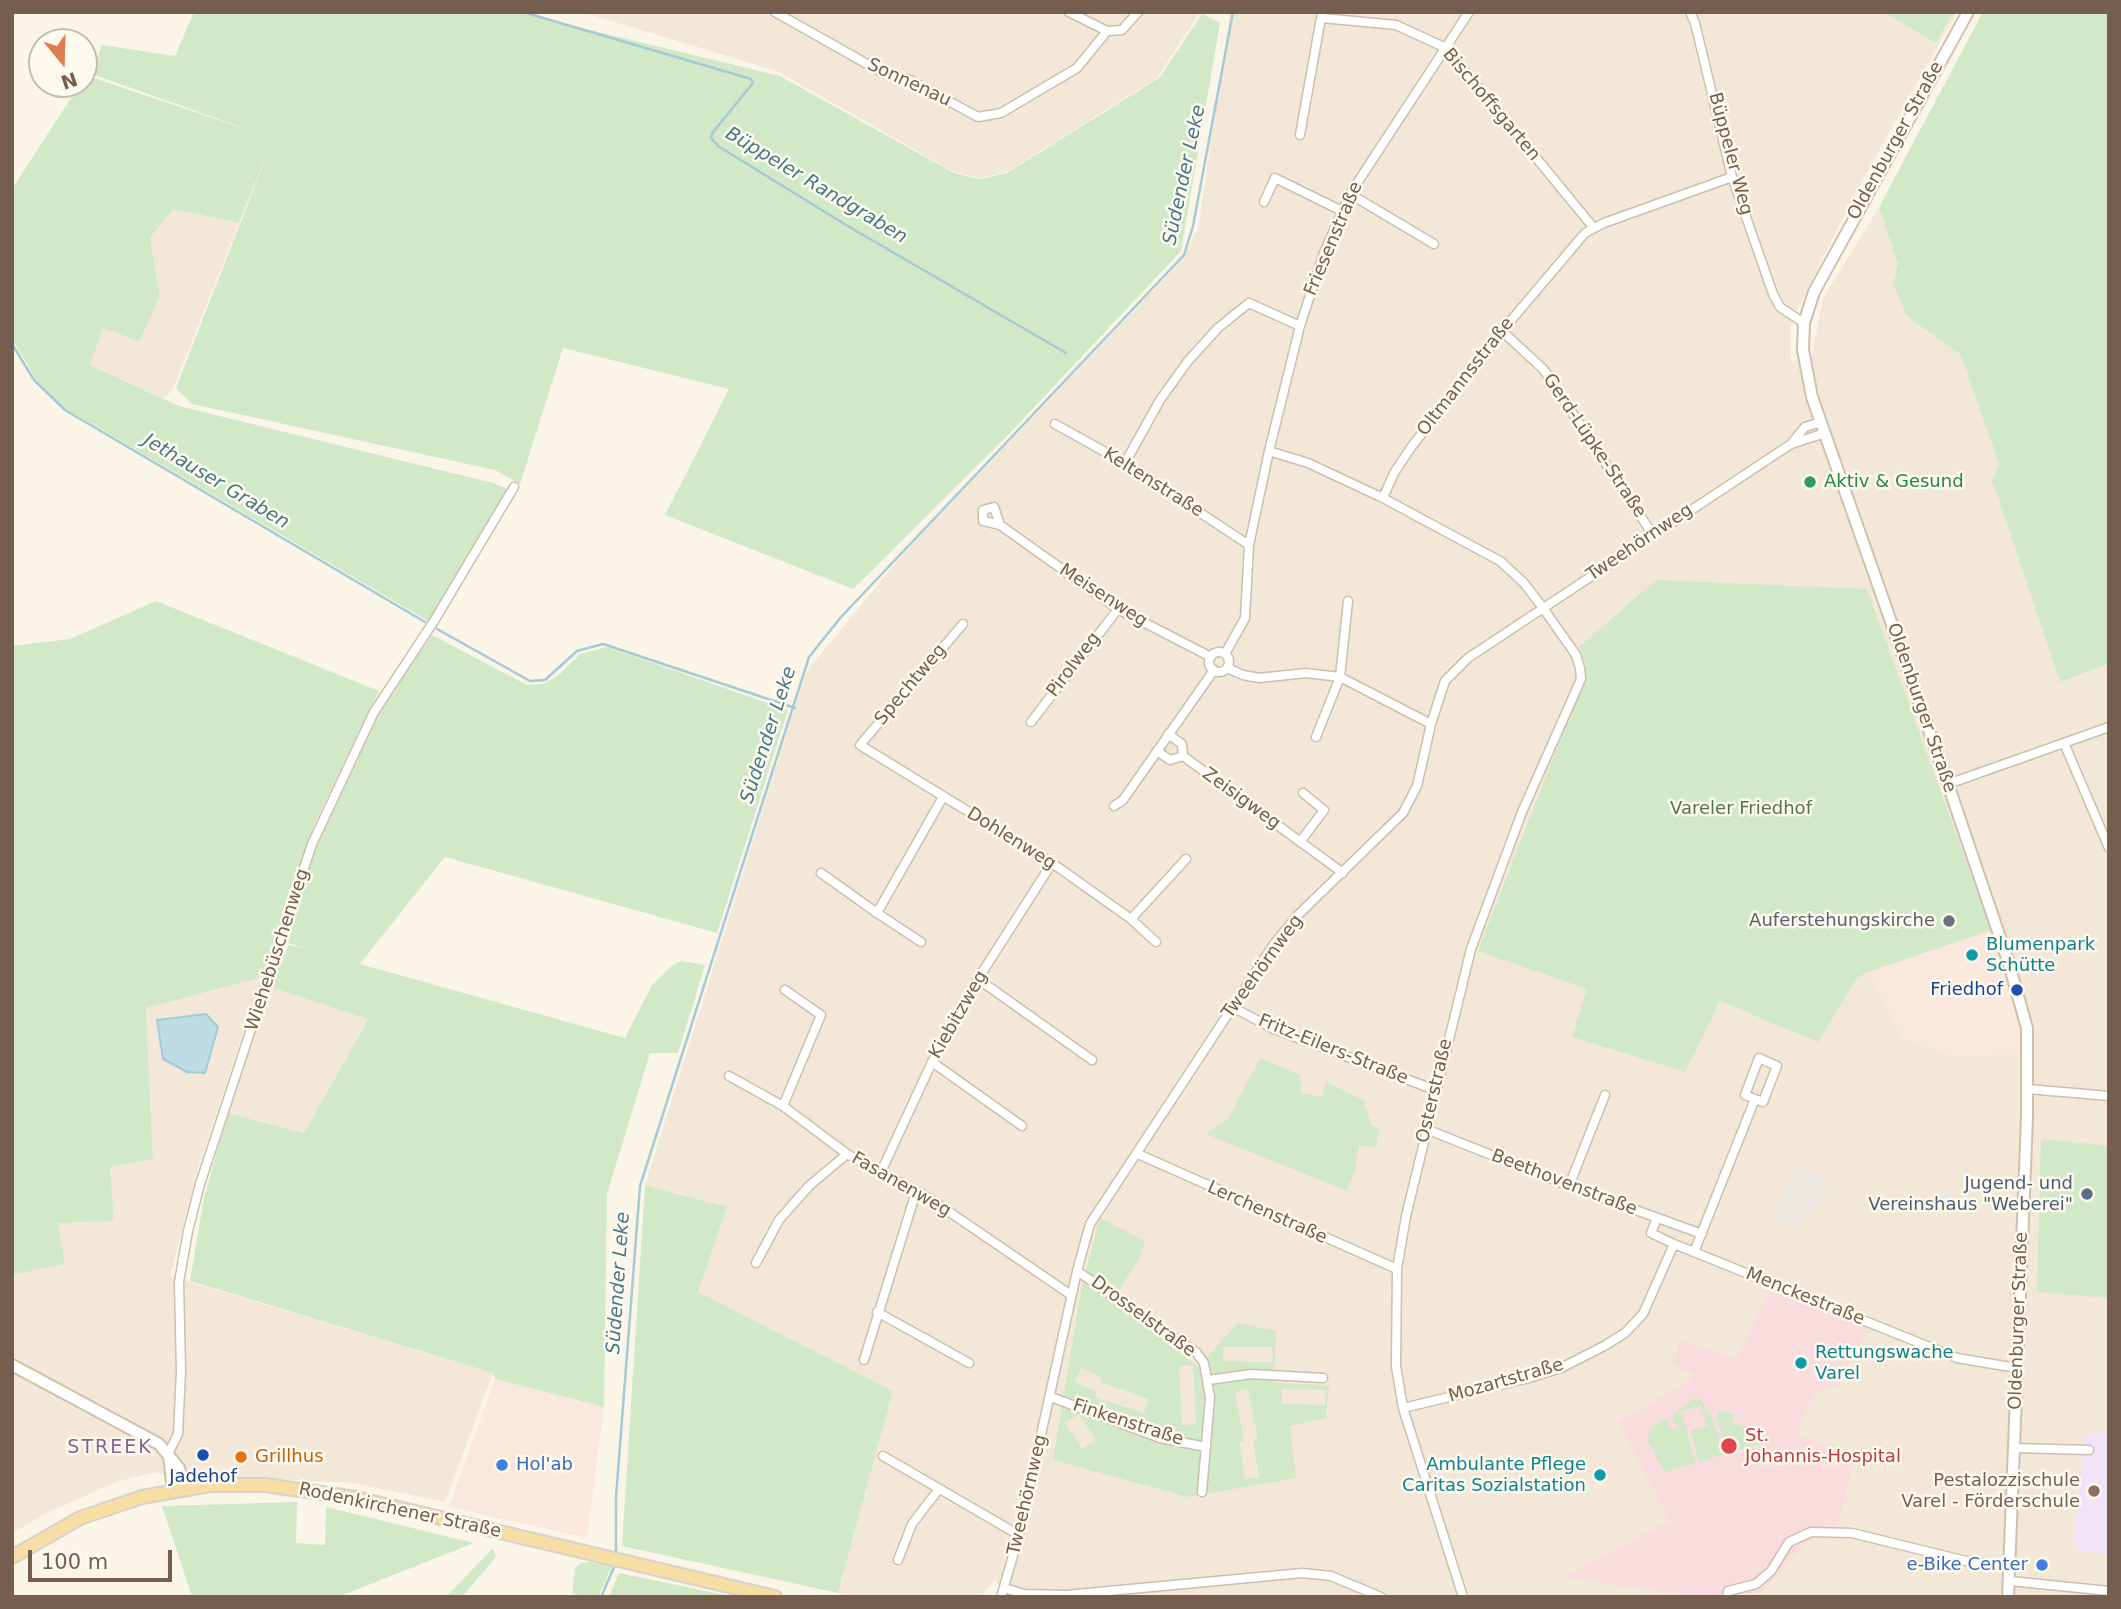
<!DOCTYPE html>
<meta charset="utf-8">
<style>
body{margin:0}
#map{position:relative;width:2121px;height:1609px;overflow:hidden;background:#fbf5e8;font-family:"DejaVu Sans",sans-serif}
canvas{display:block}
.frame{position:absolute;inset:0;border:14px solid #755e4d;pointer-events:none}
.north{position:absolute;left:28px;top:28px;width:70px;height:70px;box-sizing:border-box;background:#fef9ee;border:2px solid #c7bbae;border-radius:50%;rotate:161deg;font-size:19px;font-weight:700;line-height:28px;text-align:center;color:#755e4d}
.north::after{content:'';display:block;margin:auto;width:24px;height:32px;background:#df7d53;clip-path:polygon(50% 0,100% 100%,50% 72%,0 100%)}
.scale{position:absolute;left:28px;top:1550px;width:144px;height:32px;box-sizing:border-box;border:4px solid #755e4d;border-top:0;padding-left:9px;font-size:21px;line-height:24px;white-space:nowrap;color:#755e4d;-webkit-text-stroke:5px #fef9ee;paint-order:stroke}
</style>
<div id="map">
<canvas width="2121" height="1609"></canvas>
<div class="frame"></div>
<div class="north">N</div>
<div class="scale">100 m</div>
</div>
<script>
const context = document.querySelector('canvas').getContext('2d');
context.lineJoin = 'round';
function fillPath(path, color) {
  context.fillStyle = color;
  context.fill(path, 'evenodd');
}
function poly(rows) {
  const path = new Path2D();
  for (const r of rows) {
    if (r.length === 3) {
      path.moveTo(r[0] + r[2], r[1]);
      path.arc(r[0], r[1], r[2], 0, 2 * Math.PI);
      continue;
    }
    path.moveTo(r[0], r[1]);
    for (let i = 2; i < r.length; i += 2) path.lineTo(r[i], r[i + 1]);
  }
  return path;
}
function stroke(path, color, width, dash) {
  context.strokeStyle = color;
  context.lineWidth = width;
  context.lineCap = dash ? 'butt' : 'round';
  context.setLineDash(dash || []);
  context.stroke(path);
}
function write(font, color, halo, rows, align = 'center') {
  context.font = font + ' "DejaVu Sans",sans-serif';
  context.lineWidth = 5;
  context.setLineDash([]);
  context.textBaseline = 'middle';
  context.strokeStyle = halo;
  context.fillStyle = color;
  for (const [text, x, y, turn = 0] of rows) {
    context.save();
    context.translate(x, y);
    context.rotate((+turn || 0) * Math.PI / 180);
    context.textAlign = isNaN(turn) ? turn : align;
    if (halo) context.strokeText(text, 0, 0);
    context.fillText(text, 0, 0);
    context.restore();
  }
}
fillPath(poly([
 [581,12,1200,12,1157,78,1007,172,980,178,954,172,777,71],
 [1230,12,1957,12,1855,194,1796,312,1790,330,1791,362,1812,354,1823,298,1879,207,1898,264,1893,283,1906,316,1960,354,1999,464,2061,682,2109,664,2109,1597,1010,1597,995,1580,980,1597,850,1597,838,1593,893,1391,697,1292,726,1207,645,1185,806,672,908,548,1177,265,1198,229],
 [173,209,239,223,172,391,163,398,90,365,102,328,139,342,160,297,150,238],
 [262,977,199,1165,170,1276,493,1373,445,1502,354,1483,151,1473,119,1481,44,1514,12,1534,12,1275,64,1264,58,1223,110,1167,153,1158,146,1007],
 [268,986,368,1018,304,1133,228,1113]
]), '#f3e8d7');
fillPath(poly([
 [1994,930,2025,1054,1955,1057,1902,1039,1869,973],
 [495,1379,604,1407,587,1538,449,1507]
]), '#fbe8dc');
fillPath(poly([
 [1794,1163,1834,1182,1795,1228,1773,1219]
]), '#ece7e1');
fillPath(poly([
 [2109,1431,2109,1556,2073,1548,2084,1434]
]), '#f2e4f8');
fillPath(poly([
 [1770,1290,1866,1327,1840,1384,1813,1394,1797,1435,1855,1457,1838,1525,1806,1543,1761,1593,1699,1597,1563,1577,1670,1521,1619,1422,1691,1380,1693,1374,1673,1364,1681,1339,1736,1360]
]), '#f9dcdd');
fillPath(poly([
 [194,12,516,12,780,76,954,173,980,179,1007,173,1159,78,1202,14,1220,23,1181,251,1008,435,853,589,665,515,729,389,563,348,520,484,495,470,192,404,176,388,273,139,239,223,173,209,150,238,160,297,139,342,103,328,90,365,179,406,493,483,510,490,428,621,63,407,37,381,12,339,12,189,80,84,84,84,85,75,257,133,92,74,102,45,175,56],
 [1883,12,1953,12,1936,43],
 [1983,12,2109,12,2109,664,2060,682,1992,480,1999,464,1960,354,1906,316,1893,283,1898,264,1879,207],
 [1656,580,1867,589,1991,930,1865,973,1856,980,1818,1042,1720,1001,1685,1072,1572,1037,1587,989,1478,951,1584,678,1586,664,1579,647],
 [156,601,379,691,314,825,262,977,146,1008,153,1159,110,1167,114,1221,58,1223,65,1264,12,1275,12,646,70,639],
 [432,635,527,685,544,684,560,674,580,654,607,647,788,710,717,933,445,857,360,964,625,1038,652,985,671,966,681,961,705,965,678,1053,650,1053,607,1194,604,1407,495,1379,493,1373,190,1281,204,1197,228,1113,304,1133,368,1019,268,986,289,945,307,949,288,943,298,899,335,798,378,712],
 [1260,1058,1300,1075,1302,1093,1322,1097,1326,1082,1364,1101,1371,1125,1379,1129,1376,1147,1359,1145,1355,1168,1347,1191,1206,1134,1228,1119],
 [2041,1139,2109,1146,2109,1298,2037,1292],
 [645,1185,727,1207,698,1292,893,1391,838,1593,622,1546],
 [1100,1218,1145,1241,1141,1256,1112,1301,1198,1367,1238,1323,1276,1331,1274,1383,1329,1385,1326,1418,1290,1426,1296,1478,1188,1497,1053,1460,1082,1285],
 [1223,1347,1272,1347,1273,1362,1223,1361],
 [1179,1366,1193,1366,1196,1424,1182,1425],
 [1081,1368,1101,1377,1100,1382,1148,1399,1144,1413,1095,1397,1096,1392,1075,1382],
 [1248,1389,1258,1439,1253,1440,1259,1477,1245,1479,1239,1443,1244,1442,1235,1392],
 [1282,1389,1325,1390,1325,1405,1282,1404],
 [1079,1414,1096,1440,1082,1449,1065,1423],
 [1695,1398,1702,1401,1711,1415,1724,1454,1699,1462,1690,1431,1708,1425,1701,1405,1681,1412,1696,1463,1665,1472,1648,1442,1649,1428,1666,1418,1670,1422,1669,1428,1675,1429,1678,1426,1673,1419,1674,1413],
 [1720,1410,1735,1415,1732,1422,1764,1435,1761,1444,1728,1453,1716,1418],
 [297,1502,296,1543,325,1545,326,1507,474,1543,338,1597,192,1597,162,1506],
 [492,1549,497,1556,462,1597,446,1597],
 [592,1562,612,1566,598,1597,572,1594,575,1568,581,1563],
 [619,1573,735,1597,609,1597]
]), '#d2e9c7');
const water = poly([
 [206,1014,218,1027,205,1073,187,1072,163,1059,157,1020,206,1014]
]);
fillPath(water, '#bddce5');
stroke(water, '#a4cad6', 2);
stroke(poly([
 [523,12,751,79,753,83,713,132,711,138,718,146,846,225,1066,353],
 [12,344,34,380,65,410,425,622],
 [437,629,530,681,545,680,577,651,603,644,795,708],
 [616,1554,616,1497,640,1186,809,657,841,617,1184,255,1193,226,1233,12],
 [601,1597,615,1565]
]), '#a4cad6', 2.5);
const street = poly([
 [775,12,883,73,908,79,978,117,1001,113,1077,68,1107,31,1069,12],
 [1690,12,1695,23,1732,177,1773,294,1780,307,1804,323],
 [1322,18,1396,25,1446,48,1593,227],
 [1107,31,1122,30,1138,12],
 [1300,135,1322,12],
 [1350,194,1434,244],
 [1264,202,1275,178,1342,211],
 [1502,331,1544,370,1653,535],
 [1055,424,1125,463,1249,545],
 [1791,444,1825,433],
 [1269,451,1308,463,1383,498,1500,561,1524,583,1543,608,1576,655,1580,668,1581,679,1522,812,1471,949,1406,1216,1397,1269,1396,1366,1403,1408,1463,1597],
 [1125,463,1160,400,1188,361,1218,328,1249,303,1300,326],
 [1383,498,1394,473,1412,446,1502,331,1585,233,1604,223,1732,177],
 [1000,525,983,521,983,510,994,507,1000,525,1118,609,1211,657],
 [963,624,860,745,1052,863,1131,919,1156,942],
 [1219,662,10],
 [1225,654,1245,618,1249,545,1269,451,1300,326,1324,253,1350,194,1469,12],
 [1227,668,1243,675,1259,678,1306,673,1340,677,1431,724],
 [1031,722,1118,609],
 [1168,734,1182,744,1183,756],
 [1316,737,1340,677,1348,601],
 [2064,743,2109,848],
 [1157,751,1170,760,1183,756],
 [1183,756,1343,873],
 [1948,784,2109,727],
 [1114,806,1123,800,1214,670],
 [1300,842,1324,810,1303,793],
 [821,873,877,913],
 [1131,919,1186,859],
 [921,942,877,913,943,797],
 [978,979,1092,1060],
 [1232,1007,1272,1028,1435,1090],
 [932,1062,1022,1126],
 [729,1076,783,1106,847,1154,929,1198,1071,1295],
 [2028,1089,2109,1096],
 [783,1106,821,1015,785,990],
 [1426,1129,1569,1186,1702,1234],
 [1138,1154,1397,1269],
 [880,1174,932,1062,978,979,1052,863],
 [1569,1186,1605,1095],
 [1657,1218,1651,1233,1674,1244,1957,1358,2017,1368],
 [1694,1252,1755,1099,1763,1102,1777,1066,1759,1058,1745,1095,1755,1099],
 [756,1263,779,1220,809,1186,847,1154],
 [1077,1271,1196,1352,1204,1363,1210,1397,1202,1492],
 [877,1312,969,1363],
 [864,1360,916,1192],
 [1209,1380,1251,1374,1323,1378],
 [1051,1397,1160,1438,1206,1447],
 [1403,1408,1529,1378,1561,1368,1604,1346,1625,1333,1643,1314,1674,1244],
 [2014,1448,2089,1450],
 [168,1454,178,1434,181,1371,179,1282,188,1231,200,1184,312,844,374,712,434,621,514,487],
 [883,1456,1019,1535],
 [898,1560,912,1524,939,1489],
 [2010,1581,2109,1591],
 [1004,1588,1025,1594,1066,1595,1302,1573,1331,1576,1381,1597],
 [1001,1597,1019,1535,1077,1271,1090,1224,1274,944,1297,916,1403,813,1417,786,1431,724,1445,681,1468,658,1791,444,1805,427,1821,422],
 [1727,1597,1728,1591,1756,1584,1771,1571,1789,1542,1811,1532,1852,1533,1966,1561,2010,1567]
]);
const secondary = poly([
 [1968,12,1814,292,1804,323,1803,350,1812,397,1948,784,2009,964,2027,1028,2027,1118,2008,1597],
 [12,1365,159,1444,179,1468,184,1488],
 [169,1456,173,1490]
]);
const primary = poly([
 [12,1557,80,1518,142,1497,210,1485,265,1485,356,1498,775,1597]
]);
stroke(street, '#cdbeae', 11);
stroke(secondary, '#d0bfac', 14);
stroke(primary, '#d8d2cd', 16);
stroke(street, '#fff', 8);
stroke(secondary, '#fff', 10);
stroke(primary, '#f7dea4', 12);
for (const [x, y, r, color] of [
 [1810,482,7,"#2e9e5b"],
 [1949,921,7,"#6b7280"],
 [1972,955,7,"#0f9aa8"],
 [2017,990,7,"#1a4fb4"],
 [2087,1194,7,"#5c6f8a"],
 [1801,1363,7,"#0f9aa8"],
 [1729,1446,9,"#e0444e"],
 [203,1455,7,"#1a4fb4"],
 [241,1457,7,"#e8710a"],
 [502,1465,7,"#3f7fe0"],
 [1600,1475,7,"#0f9aa8"],
 [2094,1491,7,"#8d6e63"],
 [2042,1565,7,"#3f7fe0"]
]) {
  const dot = new Path2D();
  dot.arc(x, y, r, 0, 2 * Math.PI);
  context.fillStyle = color;
  context.fill(dot);
  stroke(dot, '#fef9ee', 2.5);
}
write('18px', '#755e4d', '#fef9ee', [
 ["Sonnenau",909,83,25],
 ["Bischoffsgarten",1491,105,50],
 ["Oldenburger Straße",1896,141,-61],
 ["Büppeler Weg",1730,154,75],
 ["Friesenstraße",1334,239,-67],
 ["Oltmannsstraße",1466,377,-52],
 ["Gerd-Lüpke-Straße",1594,446,56],
 ["Keltenstraße",1153,483,32],
 ["Tweehörnweg",1640,543,-34],
 ["Meisenweg",1103,596,33],
 ["Pirolweg",1074,665,-53],
 ["Spechtweg",911,685,-50],
 ["Oldenburger Straße",1921,708,71],
 ["Zeisigweg",1241,799,36],
 ["Dohlenweg",1011,839,32],
 ["Wiehebüschenweg",278,950,-72],
 ["Tweehörnweg",1263,967,-54],
 ["Kiebitzweg",959,1015,-60],
 ["Fritz-Eilers-Straße",1333,1050,22],
 ["Osterstraße",1435,1091,-77],
 ["Beethovenstraße",1564,1183,21],
 ["Fasanenweg",901,1185,30],
 ["Lerchenstraße",1267,1213,24],
 ["Menckestraße",1805,1297,22],
 ["Drosselstraße",1143,1317,36],
 ["Oldenburger Straße",2019,1321,-88],
 ["Mozartstraße",1506,1381,-16],
 ["Finkenstraße",1128,1423,18],
 ["Tweehörnweg",1028,1495,-77],
 ["Rodenkirchener Straße",400,1511,12]
]);
write('18px', '#27864d', '#fef9ee', [
 ["Aktiv & Gesund",1824,482]
], 'left');
write('18px', '#517945', '#fef9ee', [
 ["Vareler Friedhof",1741,809]
]);
write('18px', '#5b616d', '#fef9ee', [
 ["Auferstehungskirche",1935,921]
], 'right');
write('18px', '#0d838f', '#fef9ee', [
 ["Blumenpark",1986,945],
 ["Schütte",1986,966],
 ["Rettungswache",1815,1353],
 ["Varel",1815,1374],
 ["Ambulante Pflege",1586,1465,"right"],
 ["Caritas Sozialstation",1586,1486,"right"]
], 'left');
write('18px', '#164399', '#fef9ee', [
 ["Friedhof",2003,990],
 ["Jadehof",203,1477,"center"]
], 'right');
write('18px', '#4e5e75', '#fef9ee', [
 ["Jugend- und",2073,1184],
 ["Vereinshaus \"Weberei\"",2073,1205]
], 'right');
write('18px', '#be3a42', '#fef9ee', [
 ["St.",1745,1436],
 ["Johannis-Hospital",1745,1457]
], 'left');
write('18px', '#c56008', '#fef9ee', [
 ["Grillhus",255,1457]
], 'left');
write('18px', '#366cbe', '#fef9ee', [
 ["Hol'ab",516,1465],
 ["e-Bike Center",2028,1565,"right"]
], 'left');
write('18px', '#785e54', '#fef9ee', [
 ["Pestalozzischule",2080,1481],
 ["Varel - Förderschule",2080,1502]
], 'right');
write('italic 19px', '#477886', '#fef9ee', [
 ["Südender Leke",1185,175,-78],
 ["Büppeler Randgraben",816,186,31],
 ["Jethauser Graben",216,482,31],
 ["Südender Leke",769,735,-72],
 ["Südender Leke",619,1283,-86]
]);
context.letterSpacing = '2px';
write('19px', '#856590', '#fef9ee', [
 ["STREEK",110,1448]
]);
context.letterSpacing = '0px';
</script>
